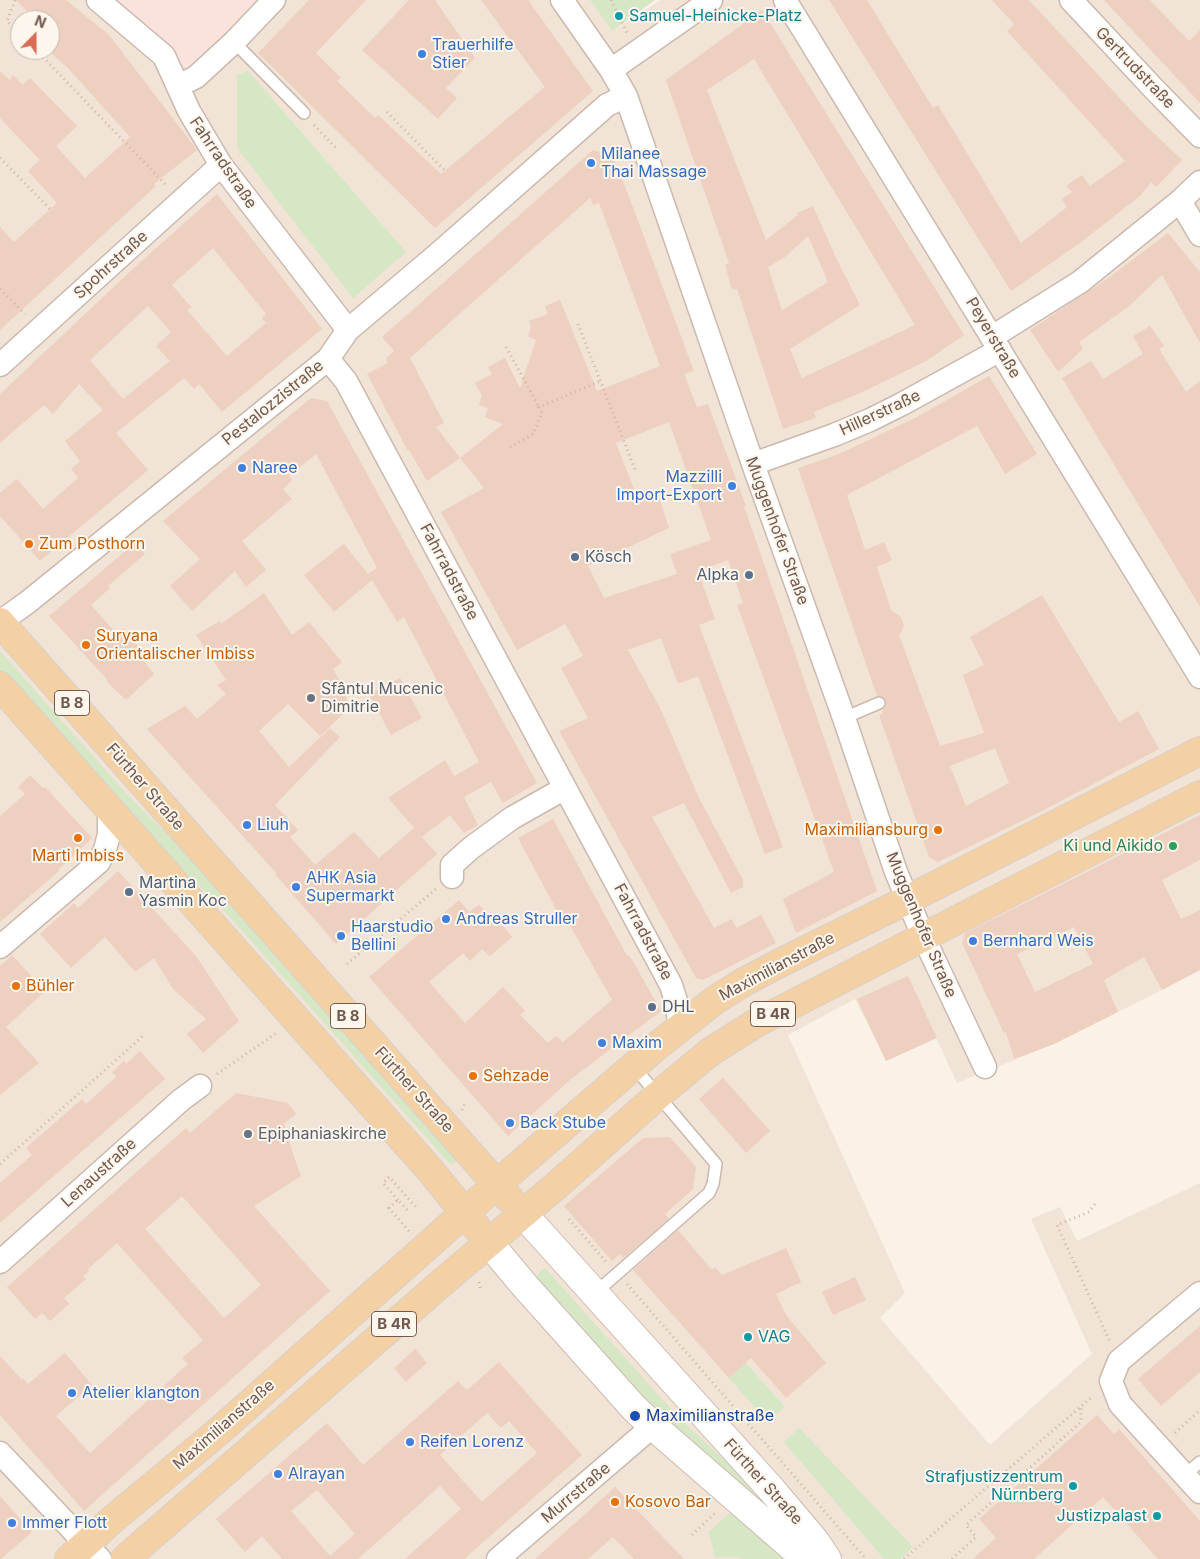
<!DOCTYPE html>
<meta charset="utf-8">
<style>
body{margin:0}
#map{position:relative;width:1200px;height:1559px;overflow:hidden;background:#faf2e7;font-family:Inter,sans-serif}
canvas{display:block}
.north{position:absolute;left:10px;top:10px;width:50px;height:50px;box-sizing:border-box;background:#fdf6ed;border:1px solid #c5b7ad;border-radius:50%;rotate:22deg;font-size:14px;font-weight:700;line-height:20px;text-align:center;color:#72584d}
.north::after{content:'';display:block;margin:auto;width:18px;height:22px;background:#da6b56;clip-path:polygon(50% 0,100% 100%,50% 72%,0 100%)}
</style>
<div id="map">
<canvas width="1200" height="1559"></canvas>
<div class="north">N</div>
</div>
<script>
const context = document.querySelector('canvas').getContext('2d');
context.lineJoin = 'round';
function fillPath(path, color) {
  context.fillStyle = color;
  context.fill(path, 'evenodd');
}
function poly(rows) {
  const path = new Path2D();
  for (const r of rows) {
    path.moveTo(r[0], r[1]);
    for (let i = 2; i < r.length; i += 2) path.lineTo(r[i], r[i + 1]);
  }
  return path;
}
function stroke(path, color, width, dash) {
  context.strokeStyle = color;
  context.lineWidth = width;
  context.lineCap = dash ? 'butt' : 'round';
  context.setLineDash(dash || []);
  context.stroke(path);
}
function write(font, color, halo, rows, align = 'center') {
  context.font = font + ' Inter,sans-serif';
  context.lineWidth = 4;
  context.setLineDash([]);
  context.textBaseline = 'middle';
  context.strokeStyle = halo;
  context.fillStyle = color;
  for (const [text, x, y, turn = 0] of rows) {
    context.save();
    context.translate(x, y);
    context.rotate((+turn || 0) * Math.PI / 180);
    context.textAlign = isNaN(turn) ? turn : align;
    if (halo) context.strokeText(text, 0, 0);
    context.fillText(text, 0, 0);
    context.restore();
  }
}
fillPath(poly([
 [0,0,590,0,612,31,661,0,1200,0,1200,970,1162,990,1054,1044,957,1083,936,1038,886,1061,855,999,788,1035,905,1293,880,1318,990,1445,1092,1354,1031,1219,1060,1207,1077,1241,1200,1183,1200,1559,0,1559],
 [20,20,50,20,50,50,20,50]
]), '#f1e3d6');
fillPath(poly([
 [99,0,282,0,184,75]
]), '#fae3dc');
fillPath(poly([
 [590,0,655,0,612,31],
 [248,71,406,252,353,298,237,148,237,75],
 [0,651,124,791,225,893,460,1158,451,1165,219,905,119,808,0,672],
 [545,1268,678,1417,753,1487,755,1491,753,1494,752,1495,672,1431,532,1280],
 [746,1363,785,1407,768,1422,729,1378],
 [799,1428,913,1547,900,1559,884,1559,784,1442],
 [731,1512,783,1559,745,1559,727,1556,715,1558,709,1531]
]), '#d6e7c6');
fillPath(poly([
 [16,0,66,0,109,35,197,150,154,184,156,186,0,330,0,227,14,242,57,203,28,171,40,160,0,118,0,72,10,80,13,75,23,85,30,78,77,126,56,146,85,178,130,137,68,68,48,50,50,50,50,20,33,20,34,18],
 [309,0,366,0,316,53,341,78,337,81,375,118,378,115,441,174,545,87,481,0,528,0,593,91,435,228,258,53],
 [409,0,435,0,475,58,446,88,457,98,438,119,362,50],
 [829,0,867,0,933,108,938,105,1021,243,1067,207,1062,199,1072,192,1066,186,1082,175,1090,186,1125,161,1007,31,1014,24,992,0,1029,0,1139,119,1182,160,1156,187,1151,182,1141,195,1080,243,1011,291],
 [1104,0,1150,0,1189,41,1200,30,1200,103],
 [762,10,964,335,926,361,865,391,814,412,816,418,783,429,737,289,732,290,725,265,729,263,666,80],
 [754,59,915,325,802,378,790,349,860,305,837,260,813,206,797,213,798,215,766,240,707,90],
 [808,236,828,282,782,310,768,267,785,257],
 [593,150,612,155,628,194,694,371,684,374,697,407,708,404,746,506,744,506,877,891,796,933,783,899,834,872,737,605,743,603,728,560,698,571,715,619,699,625,783,847,765,854,698,676,678,684,661,638,628,650,660,708,699,798,743,880,743,887,731,893,684,803,652,817,714,928,732,919,736,928,761,915,776,943,703,980,696,978,559,731,588,718,561,668,583,656,565,624,517,650,441,512,484,488,460,458,427,481,409,450,408,451,367,374,388,363,386,358,394,351,382,337],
 [590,198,593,205,599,203,660,366,597,391,560,300,545,306,548,314,529,321,531,328,528,336,536,340,520,388,505,358,488,367,492,374,475,383,482,395,479,405,488,408,485,417,503,424,460,458,436,427,444,423,410,358],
 [669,422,711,540,670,554,677,574,604,598,588,566,669,528,657,491,638,499,616,443],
 [217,194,322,329,222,412,199,384,194,389,184,378,116,433,148,470,40,561,0,516,0,493,17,479,43,509,78,478,71,469,80,461,65,441,103,410,79,384,53,414,44,405,0,443,0,394,136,266],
 [213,248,266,314,262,318,266,323,227,356,187,310,191,307,172,285],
 [148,306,171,332,156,346,170,361,123,399,90,360],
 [1168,233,1200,272,1200,343,1162,275,1128,307,1079,342,1083,349,1058,372,1030,330,1107,279],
 [1150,326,1164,346,1159,349,1186,392,1200,381,1200,607,1062,378,1091,361,1103,379,1143,354,1133,336],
 [989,376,1037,454,1005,474,977,426,847,495,865,550,884,542,892,560,877,567,891,610,901,617,904,626,899,635,940,746,984,733,963,675,984,665,970,637,1042,595,1119,722,1138,711,1159,749,1042,811,938,862,929,857,879,715,883,713,882,710,885,707,886,701,883,697,877,696,798,468,839,454,875,437,915,418],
 [995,748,1009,783,966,806,950,766],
 [311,398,327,401,537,783,503,803,491,782,464,797,478,825,464,833,450,815,422,837,388,798,445,760,454,776,479,762,404,617,397,622,372,580,334,612,304,575,344,544,372,579,368,574,377,568,316,454,289,476,292,480,283,489,292,499,242,541,266,570,246,587,235,571,192,611,170,586,200,559,163,521],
 [136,542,145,554,108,586,110,588,91,605,117,634,123,628,145,654,141,657,154,674,126,700,110,685,105,677,49,616],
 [264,593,292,635,309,622,342,662,333,669,343,687,350,710,344,713,320,736,288,704,259,731,289,767,330,728,340,737,275,805,298,830,290,837,315,865,354,832,379,858,414,828,437,854,336,944,275,874,276,873,147,729,185,706,197,719,226,694,217,685,226,680,196,635,220,621,221,624],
 [400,678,422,718,391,735,369,694],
 [30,775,43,788,45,787,92,838,59,869,60,870,0,922,0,816,25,794,18,787],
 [1200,815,1200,860,1162,880,1181,919,1200,910,1200,970,1162,990,1144,957,1104,980,1118,1012,1054,1044,1014,1059,1006,1032,1004,1033,962,943,965,933],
 [1074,927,1093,964,1035,992,1017,954],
 [553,819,626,954,631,958,661,1011,571,1079,508,1136,369,977,459,900,469,912,479,905,488,914,491,912,512,937,490,956,482,949,470,961,463,953,429,982,465,1023,503,987,525,1011,520,1015,548,1043,556,1036,563,1042,612,1000,567,920,563,922,518,838],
 [118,871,196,956,239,1021,203,1053,187,1034,206,1019,173,989,154,958,135,972,105,937,71,968,40,934,74,903,78,908],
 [12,955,45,991,6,1027,39,1063,0,1095,0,966],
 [908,976,937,1038,886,1061,857,999],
 [140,1051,165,1079,0,1223,0,1183,32,1155,26,1148,82,1099,86,1104,116,1077,112,1072,124,1061,126,1064],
 [723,1078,770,1131,746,1153,699,1099],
 [236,1093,288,1103,296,1114,284,1123,294,1157,301,1176,254,1206,330,1291,84,1511,0,1415,0,1356,22,1380,23,1378,28,1384,65,1353,92,1385,56,1416,90,1453,188,1364,182,1358,203,1340,117,1243,88,1269,89,1271,83,1276,86,1279,64,1298,69,1304,50,1321,42,1313,35,1319,7,1287,186,1128,190,1133],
 [182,1196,261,1285,224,1318,145,1229],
 [670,1137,696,1167,693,1189,665,1214,669,1219,623,1258,620,1254,612,1261,564,1206,643,1138],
 [678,1230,712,1270,715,1267,722,1275,786,1248,801,1282,776,1294,786,1315,826,1363,786,1398,751,1358,729,1378,633,1270],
 [855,1277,866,1300,833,1315,822,1292],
 [1200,1326,1200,1372,1161,1406,1138,1379],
 [415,1349,427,1363,406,1382,394,1368],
 [499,1362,582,1455,464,1559,405,1559,461,1509,440,1486,358,1559,282,1559,262,1536,245,1552,216,1519,327,1423,363,1465,458,1381,467,1390],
 [487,1413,501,1428,509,1421,537,1453,482,1502,440,1455],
 [317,1490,355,1534,330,1556,291,1511],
 [1097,1415,1114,1434,1119,1429,1200,1521,1200,1559,1158,1559,1103,1497,1034,1559,973,1559,996,1538,979,1519],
 [615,1487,684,1559,634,1559,613,1537,588,1559,535,1559],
 [0,1496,32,1532,1,1559,0,1559]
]), '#eed0c1');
const lane = poly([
 [234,42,304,113],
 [844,718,879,703],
 [594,1294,709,1193,713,1184,716,1164,634,1067],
 [1185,1475,1200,1462]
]);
const street = poly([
 [98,0,164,56,189,111,221,165,348,330],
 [562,0,611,70,626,96,753,464,844,718,896,872,923,936,985,1067],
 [785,0,1200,677],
 [1071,0,1154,89,1200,136],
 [611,70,711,0],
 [178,86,196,77,234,42,274,0],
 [1180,201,1200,235],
 [992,337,1080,282,1180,201,1200,182],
 [328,359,346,381,671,985,676,1001,680,1028],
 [0,365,221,165],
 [753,464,834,435,870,420,902,404,1000,350],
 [0,622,28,602,328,359,348,330,438,254,607,105,626,96],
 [452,877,452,865,471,848,512,818,565,788],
 [0,947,99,862,105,850,109,834,109,809],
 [0,1262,181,1100,200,1086],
 [1200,1293,1119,1361,1111,1381,1120,1404,1200,1492],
 [0,1453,100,1559],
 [498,1559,653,1426]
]);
const secondary = poly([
 [523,1214,771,1489,815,1541,827,1559],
 [489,1243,525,1286,634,1408,653,1426,806,1559]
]);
const primary = poly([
 [0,622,509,1198],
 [0,686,430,1170,477,1228],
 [69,1559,113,1519,218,1432,497,1184,657,1046,715,1000,744,982,778,964,907,900,1200,751],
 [125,1559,445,1280,557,1185,657,1096,710,1052,756,1023,1200,795]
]);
stroke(lane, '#ccb9ae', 14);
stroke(street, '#ccb9ae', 25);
stroke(secondary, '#d0bbaf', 30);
stroke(primary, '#d8d0cd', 30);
stroke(poly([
 [15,0,7,21,20,34],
 [611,0,627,33],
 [36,50,167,186],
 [387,112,445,171],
 [314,125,337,149],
 [0,158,50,209],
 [0,289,25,314],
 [578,324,636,472],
 [506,347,539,407],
 [510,447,533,434,542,413,539,407,601,381],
 [347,964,436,889],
 [217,1074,278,1032],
 [462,1110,466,1101],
 [0,1164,144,1035],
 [398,1200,383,1183,389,1177,416,1207],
 [1095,1204,1089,1212,1057,1225,1110,1342],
 [569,1219,607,1263],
 [409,1231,389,1208,398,1200,409,1212],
 [479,1282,481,1291],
 [627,1284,866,1559],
 [1175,1433,1200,1410],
 [692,1535,716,1512],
 [904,1559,1093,1396],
 [952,1559,976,1537,966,1525,1081,1422,1081,1406]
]), '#d2b3a4', 3, [1, 4]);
stroke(lane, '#fff', 11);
stroke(street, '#fff', 22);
stroke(secondary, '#fff', 28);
stroke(primary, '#f3d1a5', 28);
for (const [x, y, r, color] of [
 [619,16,5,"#0f9aa8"],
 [422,54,5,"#3f7fe0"],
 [591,163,5,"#3f7fe0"],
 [242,468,5,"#3f7fe0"],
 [732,486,5,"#3f7fe0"],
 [29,544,5,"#e8710a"],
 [575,557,5,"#5c6f8a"],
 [749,575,5,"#5c6f8a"],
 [86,645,5,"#e8710a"],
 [311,698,5,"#6b7280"],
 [247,825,5,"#3f7fe0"],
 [938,830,5,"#e8710a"],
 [78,838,5,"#e8710a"],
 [1173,846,5,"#2e9e5b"],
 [296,887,5,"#3f7fe0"],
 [129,892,5,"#5c6f8a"],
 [446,919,5,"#3f7fe0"],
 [341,936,5,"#3f7fe0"],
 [973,941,5,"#3f7fe0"],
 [16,986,5,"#e8710a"],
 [652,1007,5,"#5c6f8a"],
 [602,1043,5,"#3f7fe0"],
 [473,1076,5,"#e8710a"],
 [510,1123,5,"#3f7fe0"],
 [248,1134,5,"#6b7280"],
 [748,1337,5,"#0f9aa8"],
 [72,1393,5,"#3f7fe0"],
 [635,1416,6,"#1a4fb4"],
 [410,1442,5,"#3f7fe0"],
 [278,1474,5,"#3f7fe0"],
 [1073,1486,5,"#0f9aa8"],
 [615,1502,5,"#e8710a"],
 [1157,1516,5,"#0f9aa8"],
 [12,1523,5,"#3f7fe0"]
]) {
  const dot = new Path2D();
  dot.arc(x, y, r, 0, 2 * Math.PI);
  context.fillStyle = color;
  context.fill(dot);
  stroke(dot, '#fdf6ed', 2);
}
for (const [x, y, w] of [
 [72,703,35],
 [773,1014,45],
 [348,1016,35],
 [394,1324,45]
]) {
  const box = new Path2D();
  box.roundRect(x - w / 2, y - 12.5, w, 25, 4);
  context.fillStyle = '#fdf6ed';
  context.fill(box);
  stroke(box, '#72584d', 1);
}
write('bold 15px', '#72584d', null, [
 ["B 8",72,703],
 ["B 4R",773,1014],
 ["B 8",348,1016],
 ["B 4R",394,1324]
]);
write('16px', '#0d838f', '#fdf6ed', [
 ["Samuel-Heinicke-Platz",629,16],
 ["VAG",758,1337],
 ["Strafjustizzentrum",1063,1477,"right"],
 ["Nürnberg",1063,1495,"right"],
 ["Justizpalast",1147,1516,"right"]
], 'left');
write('16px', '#366cbe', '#fdf6ed', [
 ["Trauerhilfe",432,45],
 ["Stier",432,63],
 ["Milanee",601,154],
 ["Thai Massage",601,172],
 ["Naree",252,468],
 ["Mazzilli",722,477,"right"],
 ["Import-Export",722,495,"right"],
 ["Liuh",257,825],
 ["AHK Asia",306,878],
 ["Supermarkt",306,896],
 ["Andreas Struller",456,919],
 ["Haarstudio",351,927],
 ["Bellini",351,945],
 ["Bernhard Weis",983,941],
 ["Maxim",612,1043],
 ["Back Stube",520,1123],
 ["Atelier klangton",82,1393],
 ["Reifen Lorenz",420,1442],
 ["Alrayan",288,1474],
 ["Immer Flott",22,1523]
], 'left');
write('16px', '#72584d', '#fdf6ed', [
 ["Gertrudstraße",1135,68,46],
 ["Fahrradstraße",223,163,56],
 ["Spohrstraße",111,265,-42],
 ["Peyerstraße",993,338,59],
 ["Pestalozzistraße",273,403,-39],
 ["Hillerstraße",880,413,-25],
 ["Muggenhofer Straße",777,531,70],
 ["Fahrradstraße",449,572,62],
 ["Fürther Straße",145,787,49],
 ["Muggenhofer Straße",921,925,67],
 ["Fahrradstraße",643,932,62],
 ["Maximilianstraße",777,967,-28],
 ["Fürther Straße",414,1090,48],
 ["Lenaustraße",99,1173,-42],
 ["Maximilianstraße",224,1425,-41],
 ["Fürther Straße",763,1482,48],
 ["Murrstraße",576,1493,-40]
]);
write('16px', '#c56008', '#fdf6ed', [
 ["Zum Posthorn",39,544],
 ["Suryana",96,636],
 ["Orientalischer Imbiss",96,654],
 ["Maximiliansburg",928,830,"right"],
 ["Marti Imbiss",78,856,"center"],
 ["Bühler",26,986],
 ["Sehzade",483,1076],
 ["Kosovo Bar",625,1502]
], 'left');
write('16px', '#4e5e75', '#fdf6ed', [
 ["Kösch",585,557],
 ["Alpka",739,575,"right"],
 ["Martina",139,883],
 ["Yasmin Koc",139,901],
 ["DHL",662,1007]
], 'left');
write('16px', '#5b616d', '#fdf6ed', [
 ["Sfântul Mucenic",321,689],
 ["Dimitrie",321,707],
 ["Epiphaniaskirche",258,1134]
], 'left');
write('16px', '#27864d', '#fdf6ed', [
 ["Ki und Aikido",1163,846]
], 'right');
write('16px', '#164399', '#fdf6ed', [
 ["Maximilianstraße",646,1416]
], 'left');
</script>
